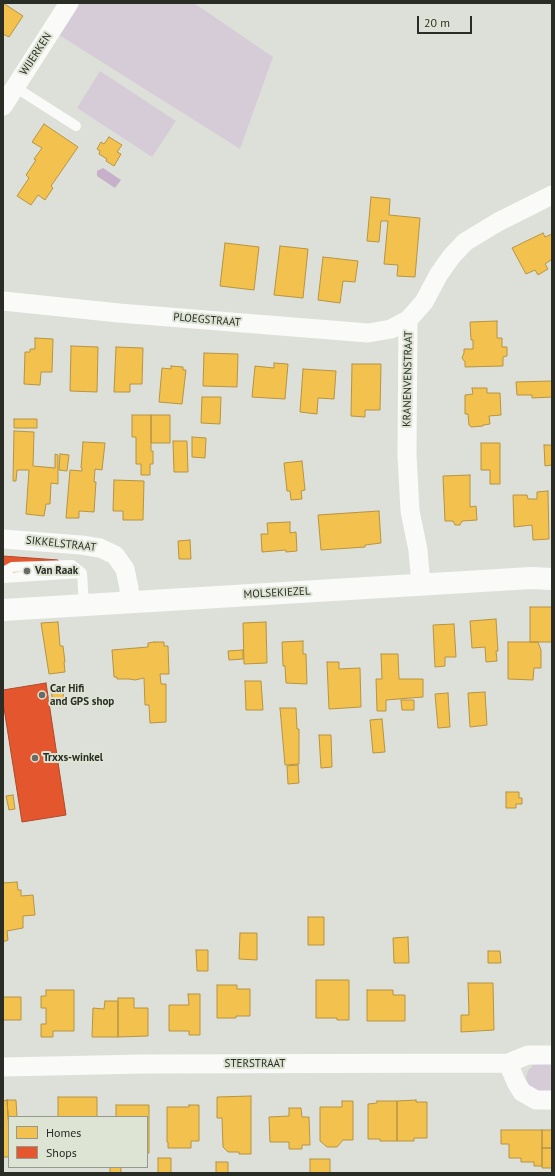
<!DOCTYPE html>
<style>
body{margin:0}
#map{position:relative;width:555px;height:1176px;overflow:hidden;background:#dde0d8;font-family:"PT Sans",sans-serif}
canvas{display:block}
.frame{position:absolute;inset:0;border:4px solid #2a2c26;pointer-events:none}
.legend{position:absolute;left:8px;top:1116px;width:140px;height:52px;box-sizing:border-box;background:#dee4d4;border:1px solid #969a8e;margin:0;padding:5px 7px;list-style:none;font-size:12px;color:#2a2c26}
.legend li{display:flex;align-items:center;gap:8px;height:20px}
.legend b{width:20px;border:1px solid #969a8e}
.scale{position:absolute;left:417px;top:16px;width:55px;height:18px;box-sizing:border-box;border:2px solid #2a2c26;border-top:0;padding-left:5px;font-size:12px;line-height:14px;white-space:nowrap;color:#2a2c26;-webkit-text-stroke:3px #dee4d4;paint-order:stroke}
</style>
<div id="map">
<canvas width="555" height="1176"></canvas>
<div class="frame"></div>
<ul class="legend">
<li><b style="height:11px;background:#f2c14e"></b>Homes</li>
<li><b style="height:11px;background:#e4572e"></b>Shops</li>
</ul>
<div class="scale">20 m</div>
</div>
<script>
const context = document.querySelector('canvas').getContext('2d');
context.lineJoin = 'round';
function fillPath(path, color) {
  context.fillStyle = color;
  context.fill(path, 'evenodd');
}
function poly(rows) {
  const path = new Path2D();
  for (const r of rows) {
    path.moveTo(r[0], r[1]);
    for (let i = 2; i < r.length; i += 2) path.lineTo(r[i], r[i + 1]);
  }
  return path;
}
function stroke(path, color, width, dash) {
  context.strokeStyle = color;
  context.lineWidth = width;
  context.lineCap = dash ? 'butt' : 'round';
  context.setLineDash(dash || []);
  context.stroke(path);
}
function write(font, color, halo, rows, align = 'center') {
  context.font = font + ' "PT Sans",sans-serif';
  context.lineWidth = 4;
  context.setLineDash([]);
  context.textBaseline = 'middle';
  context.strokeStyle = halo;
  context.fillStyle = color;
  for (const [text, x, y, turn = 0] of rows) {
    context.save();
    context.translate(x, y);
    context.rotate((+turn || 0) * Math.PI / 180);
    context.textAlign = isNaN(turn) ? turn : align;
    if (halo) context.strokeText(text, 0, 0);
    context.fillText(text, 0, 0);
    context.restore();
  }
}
fillPath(poly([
 [80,3,194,3,273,57,240,149,59,35],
 [100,71,176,121,152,157,77,108],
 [540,1064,552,1064,552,1091,534,1092,528,1086,526,1078,528,1071,533,1065]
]), '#d6ccd7');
fillPath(poly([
 [103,168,121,180,115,188,97,176,97,171]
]), '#c6b0ca');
const homes = poly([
 [3,3,23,16,9,37,3,34,3,3],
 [44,124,78,147,51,186,53,188,45,200,38,195,31,205,17,196,29,178,26,175,36,160,34,159,42,148,32,142,44,124],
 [109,137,122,145,117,152,121,154,114,166,106,161,107,159,99,154,100,151,97,149,101,142,104,144,109,137],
 [371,197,390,199,389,215,420,218,415,277,397,276,398,265,384,264,388,221,381,221,379,242,367,241,371,197],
 [543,233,545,237,552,234,552,262,551,260,545,264,548,269,538,275,535,270,526,274,512,248,543,233],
 [225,243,259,247,254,290,220,286,225,243],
 [280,246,308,249,303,298,274,295,280,246],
 [323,257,358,261,355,282,343,281,340,303,318,300,323,257],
 [497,321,497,338,502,338,502,347,507,347,507,356,503,357,503,366,465,367,465,362,462,358,464,353,464,349,473,349,473,340,471,340,470,322,497,321],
 [35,338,53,339,52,372,41,372,40,385,24,384,25,352,30,352,30,349,35,349,35,338],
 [71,346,98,347,97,392,70,391,71,346],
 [116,347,143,348,142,384,130,384,130,392,114,392,116,347],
 [204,353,238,354,237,387,203,386,204,353],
 [274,363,288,364,285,399,252,397,255,366,274,368,274,363],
 [352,364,381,364,380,410,365,410,365,417,351,416,352,364],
 [171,366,183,367,183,370,186,370,182,404,159,402,162,368,171,369,171,366],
 [303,369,336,371,334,399,318,398,317,414,300,412,303,369],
 [552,381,552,397,532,398,532,395,517,395,516,382,552,381],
 [472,388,487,388,487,393,500,393,501,415,489,416,490,424,483,425,483,426,471,427,469,425,468,414,465,414,465,395,473,394,472,388],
 [202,397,221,397,220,424,201,423,202,397],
 [132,415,151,415,151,451,153,451,153,464,150,464,150,475,141,475,141,464,136,464,136,437,132,437,132,415],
 [151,415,170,415,170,443,151,443,151,415],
 [14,419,37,419,37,428,14,428,14,419],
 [14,431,34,432,33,466,55,468,55,454,58,455,58,484,51,483,50,504,46,504,44,516,26,514,29,470,17,470,16,481,13,481,14,431],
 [192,437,206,438,205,458,192,457,192,437],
 [173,441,187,441,188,472,174,472,173,441],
 [83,442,105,443,102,470,95,469,94,482,96,482,94,512,79,511,79,518,66,518,70,470,82,471,82,468,81,468,83,442],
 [481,443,500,443,500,484,490,484,490,470,481,470,481,443],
 [544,445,552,445,552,465,545,466,544,445],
 [60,454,69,455,67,471,59,470,60,454],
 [302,461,305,490,301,491,302,499,291,500,290,491,287,491,284,463,302,461],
 [470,475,470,507,476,506,477,520,462,521,460,525,455,525,453,521,445,521,443,476,470,475],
 [114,480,144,481,143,520,123,520,123,511,113,511,114,480],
 [548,491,549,539,533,540,532,525,514,527,513,495,527,495,528,499,537,499,537,492,548,491],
 [379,511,381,543,365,545,365,547,321,550,318,515,379,511],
 [290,522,290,533,296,532,297,551,286,552,286,550,262,552,261,534,268,534,267,523,290,522],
 [190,540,191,559,179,559,178,541,190,540],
 [530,607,552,607,552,642,530,642,530,607],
 [496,619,498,651,496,651,497,661,486,662,485,647,472,648,470,621,496,619],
 [58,622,60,646,63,646,65,662,64,662,65,672,49,674,41,623,58,622],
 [266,622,267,663,244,664,243,623,266,622],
 [454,624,456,657,445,657,445,666,435,667,433,625,454,624],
 [303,641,303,654,306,654,307,684,286,683,285,666,283,666,282,642,303,641],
 [154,642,164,642,164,646,168,646,169,674,160,674,161,684,166,684,166,722,150,723,149,705,145,705,144,678,135,680,129,679,117,679,117,677,114,677,112,650,148,647,148,643,154,642],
 [508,642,538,642,541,650,541,668,534,668,533,680,508,679,508,642],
 [243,650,243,659,229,660,228,651,243,650],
 [381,654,398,654,399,679,423,679,423,697,386,700,386,711,377,711,376,679,382,679,381,654],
 [327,662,339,662,339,669,360,668,361,707,329,709,327,662],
 [245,681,261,681,263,710,246,710,245,681],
 [57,685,58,692,63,691,64,701,53,702,50,686,57,685],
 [485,692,487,725,470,727,468,693,485,692],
 [448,693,450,727,438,728,435,694,448,693],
 [401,700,414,700,414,710,402,710,401,700],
 [280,708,296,708,297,729,299,729,299,764,285,765,280,708],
 [382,719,385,752,373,753,370,720,382,719],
 [319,735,331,735,332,767,321,768,319,735],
 [298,765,299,783,288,784,287,766,298,765],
 [506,792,519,792,519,798,522,798,522,804,516,804,516,808,506,808,506,792],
 [13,795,15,809,9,810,6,796,13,795],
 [17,882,18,890,21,890,21,896,33,895,35,915,23,916,23,928,7,931,8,940,3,942,3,883,17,882],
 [308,917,324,917,324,945,308,945,308,917],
 [240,933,257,933,257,960,239,959,240,933],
 [408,937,409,963,394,963,393,938,408,937],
 [196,950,208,950,208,971,197,971,196,950],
 [488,951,500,951,501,963,488,963,488,951],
 [316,980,349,980,349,1020,337,1020,337,1018,316,1018,316,980],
 [468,983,493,983,494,1030,461,1032,461,1015,469,1015,468,983],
 [217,985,237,985,237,989,250,989,250,1016,236,1016,236,1018,217,1018,217,985],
 [46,990,74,990,74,1031,53,1031,53,1037,41,1037,41,1024,46,1024,46,1008,41,1008,41,996,46,996,46,990],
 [367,990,393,990,393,995,405,995,405,1021,367,1021,367,990],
 [188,994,200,994,200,1035,189,1035,189,1031,169,1031,169,1005,189,1005,188,994],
 [3,997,21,997,21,1020,3,1020,3,997],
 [118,998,134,998,134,1008,148,1008,148,1036,118,1037,118,998],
 [105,1001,118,1001,118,1037,92,1037,93,1008,104,1009,105,1001],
 [251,1096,251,1154,239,1154,239,1152,228,1152,223,1147,222,1118,217,1118,217,1097,251,1096],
 [58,1097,97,1097,97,1117,58,1117,58,1097],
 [7,1100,16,1100,17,1117,29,1117,9,1117,9,1129,7,1100],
 [7,1100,9,1129,9,1157,3,1157,3,1101,7,1100],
 [416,1100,416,1102,427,1102,427,1138,414,1138,414,1141,397,1141,397,1101,416,1100],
 [342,1101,353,1101,353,1140,343,1140,337,1147,327,1147,320,1141,320,1107,342,1107,342,1101],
 [377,1101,397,1101,397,1141,380,1141,380,1139,368,1139,368,1104,377,1103,377,1101],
 [116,1105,149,1105,149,1153,147,1153,147,1117,116,1117,116,1105],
 [189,1105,199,1105,199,1141,191,1141,191,1148,168,1148,168,1142,167,1142,167,1107,189,1107,189,1105],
 [289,1108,301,1108,302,1117,309,1117,310,1145,302,1145,302,1149,289,1149,289,1142,270,1142,269,1117,289,1116,289,1108],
 [501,1130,542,1130,542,1166,534,1166,534,1162,521,1162,521,1158,509,1158,509,1144,501,1144,501,1130],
 [542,1130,552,1130,552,1148,542,1148,542,1130],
 [542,1148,552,1148,552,1168,542,1168,542,1148],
 [158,1158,171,1158,171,1173,158,1173,158,1158],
 [310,1159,330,1159,330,1173,310,1173,310,1159],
 [216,1162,228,1162,228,1173,216,1173,216,1162],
 [110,1167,121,1167,121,1173,110,1173,110,1167]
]);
fillPath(homes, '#f2c14e');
stroke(homes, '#b69442', 1);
const shops = poly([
 [3,556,58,560,59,578,3,577,3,556],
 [46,683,66,815,22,822,3,702,3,690,46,683]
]);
fillPath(shops, '#e4572e');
stroke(shops, '#ac4a2c', 1);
stroke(poly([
 [15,87,76,126],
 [3,572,12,567,72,565,82,573],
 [3,578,82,573,84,605]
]), '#fafaf9', 10);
stroke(poly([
 [3,106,69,3],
 [3,301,119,313,368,333,391,329,408,320],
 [3,539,81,545,100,548,115,555,125,569,129,588,129,602],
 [421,585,418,550,410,511,407,455,408,320,424,302,439,274,451,257,465,242,498,222,552,195],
 [552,1055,528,1055,508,1063,516,1082,522,1092,536,1100,552,1100],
 [3,1067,143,1064,508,1063]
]), '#fafaf9', 19);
stroke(poly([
 [3,610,531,578,552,579]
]), '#fafaf9', 22);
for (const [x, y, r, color] of [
 [27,571,4,"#696b64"],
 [42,695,4,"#696b64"],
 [35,758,4,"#696b64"]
]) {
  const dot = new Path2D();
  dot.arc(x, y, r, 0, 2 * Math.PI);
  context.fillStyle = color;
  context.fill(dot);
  stroke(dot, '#dee4d4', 1.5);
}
write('11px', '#2a2c26', '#dee4d4', [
 ["WIJERKEN",36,54,-57],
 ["PLOEGSTRAAT",207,320,5],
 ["KRANENVENSTRAAT",408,379,-89],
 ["SIKKELSTRAAT",61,544,6],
 ["MOLSEKIEZEL",277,593,-3],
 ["STERSTRAAT",255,1064]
]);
write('bold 11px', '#2a2c26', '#dee4d4', [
 ["Van Raak",35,571],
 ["Car Hifi",50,689],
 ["and GPS shop",50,702],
 ["Trxxs-winkel",43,758]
], 'left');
</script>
